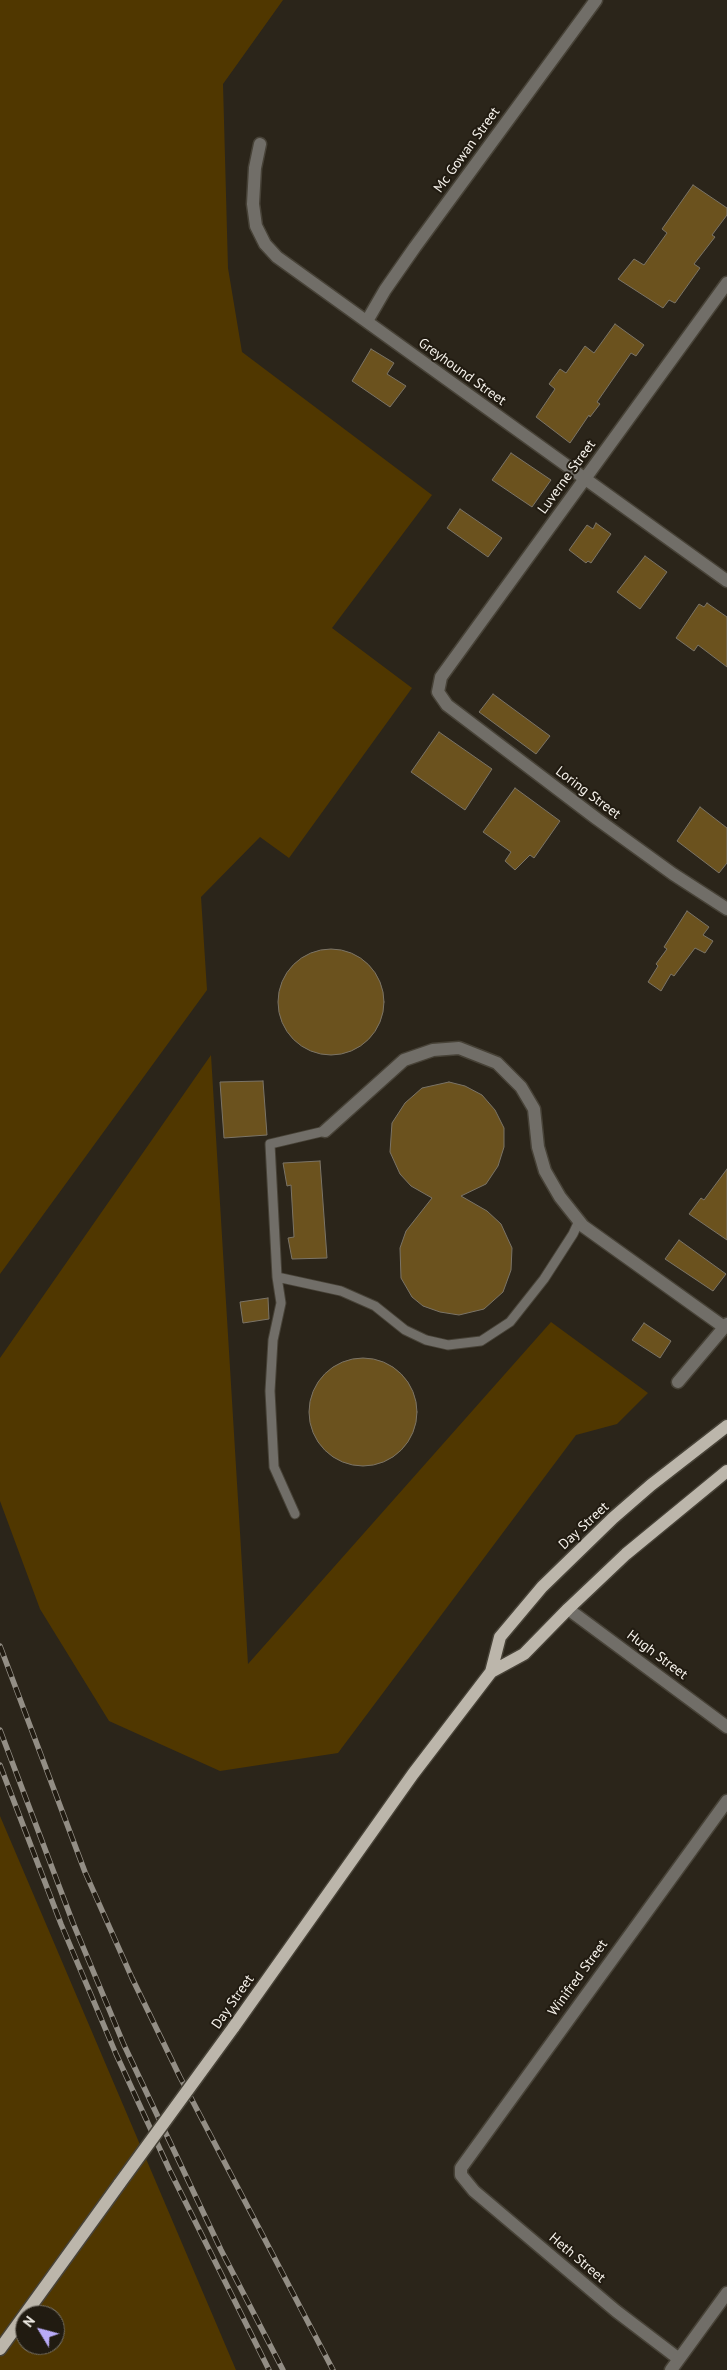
<!DOCTYPE html>
<style>
body{margin:0}
#map{position:relative;width:727px;height:2370px;overflow:hidden;background:#2b251a;font-family:"PT Sans",sans-serif}
canvas{display:block}
.north{position:absolute;left:15px;top:2305px;width:50px;height:50px;box-sizing:border-box;background:#211b11;border:1px solid #767168;border-radius:50%;rotate:307deg;font-size:14px;font-weight:700;line-height:20px;text-align:center;color:#f6f2eb}
.north::after{content:'';display:block;margin:auto;width:18px;height:22px;background:#b9abf7;clip-path:polygon(50% 0,100% 100%,50% 72%,0 100%)}
</style>
<div id="map">
<canvas width="727" height="2370"></canvas>
<div class="north">N</div>
</div>
<script>
const context = document.querySelector('canvas').getContext('2d');
context.lineJoin = 'round';
function fillPath(path, color) {
  context.fillStyle = color;
  context.fill(path, 'evenodd');
}
function poly(rows) {
  const path = new Path2D();
  for (const r of rows) {
    if (r.length === 3) {
      path.moveTo(r[0] + r[2], r[1]);
      path.arc(r[0], r[1], r[2], 0, 2 * Math.PI);
      continue;
    }
    path.moveTo(r[0], r[1]);
    for (let i = 2; i < r.length; i += 2) path.lineTo(r[i], r[i + 1]);
  }
  return path;
}
function stroke(path, color, width, dash) {
  context.strokeStyle = color;
  context.lineWidth = width;
  context.lineCap = dash ? 'butt' : 'round';
  context.setLineDash(dash || []);
  context.stroke(path);
}
function write(font, color, halo, rows, align = 'center') {
  context.font = font + ' "PT Sans",sans-serif';
  context.lineWidth = 4;
  context.setLineDash([]);
  context.textBaseline = 'middle';
  context.strokeStyle = halo;
  context.fillStyle = color;
  for (const [text, x, y, turn = 0] of rows) {
    context.save();
    context.translate(x, y);
    context.rotate((+turn || 0) * Math.PI / 180);
    context.textAlign = isNaN(turn) ? turn : align;
    if (halo) context.strokeText(text, 0, 0);
    context.fillText(text, 0, 0);
    context.restore();
  }
}
fillPath(poly([
 [0,0,283,0,223,84,228,268,242,352,432,495,332,628,412,688,289,858,260,837,201,897,207,990,0,1274],
 [211,1055,248,1664,551,1322,648,1393,617,1424,576,1435,338,1753,220,1771,109,1721,40,1609,0,1501,0,1358],
 [0,1816,236,2370,0,2370],
 [25,2315,55,2315,55,2345,25,2345]
]), '#503700');
const building = poly([
 [693,185,727,208,727,215,712,235,715,237,694,264,700,268,675,303,669,300,663,308,618,279,634,259,644,265,667,233,662,229,693,185],
 [615,324,644,345,636,356,631,353,597,402,600,404,590,417,589,415,570,443,536,417,555,389,549,384,560,369,566,373,585,346,594,353,615,324],
 [371,349,394,363,387,374,406,386,390,407,352,381,371,349],
 [511,453,551,480,532,507,492,480,511,453],
 [460,509,502,538,488,557,447,528,460,509],
 [596,523,611,534,591,563,588,561,586,563,569,550,587,525,593,529,596,523],
 [645,556,667,572,640,609,617,592,645,556],
 [707,603,727,617,727,667,698,645,694,651,676,638,699,604,704,607,707,603],
 [493,694,550,736,536,754,479,712,493,694],
 [439,732,492,769,465,810,411,772,439,732],
 [515,788,560,821,534,858,530,855,515,870,505,861,511,852,483,832,515,788],
 [700,807,727,828,727,863,719,873,677,841,700,807],
 [687,911,709,927,703,935,713,941,705,953,695,948,674,976,671,974,661,991,648,982,658,966,656,964,667,949,664,947,687,911],
 [331,1002,53],
 [263,1081,267,1135,224,1138,220,1082,263,1081],
 [449,1082,465,1086,482,1095,495,1110,504,1128,504,1147,498,1166,486,1184,461,1196,487,1211,501,1224,512,1248,511,1270,503,1292,484,1309,459,1315,440,1312,423,1306,412,1297,401,1278,400,1248,406,1231,432,1198,411,1186,400,1174,390,1152,392,1123,405,1103,422,1088,449,1082],
 [320,1161,327,1258,292,1259,288,1238,294,1237,291,1185,287,1186,283,1163,320,1161],
 [727,1169,727,1240,689,1214,701,1198,704,1200,727,1169],
 [679,1240,726,1274,713,1291,665,1259,679,1240],
 [268,1298,269,1319,243,1323,240,1302,268,1298],
 [644,1323,671,1341,660,1358,632,1340,644,1323],
 [363,1412,54]
]);
fillPath(building, '#6b521e');
stroke(building, '#7b7467', 1);
const service = poly([
 [325,1131,270,1144,277,1277,341,1291,375,1306,405,1330,426,1340,448,1345,481,1341,510,1322,544,1279,573,1234,579,1221],
 [277,1277,281,1303,273,1340,270,1391,274,1467,295,1514]
]);
const minor = poly([
 [260,144,255,168,253,204,256,226,265,244,277,257,727,581],
 [727,283,441,677,438,692,447,705,597,819,673,874,727,909],
 [367,321,385,290,415,247,596,0],
 [325,1131,404,1060,433,1050,459,1048,497,1063,521,1087,534,1109,538,1147,545,1171,560,1197,583,1226,724,1327],
 [678,1382,727,1324],
 [568,1609,727,1727],
 [679,2359,616,2311,474,2191,461,2175,461,2168,727,1801],
 [671,2370,727,2293]
]);
const primary = poly([
 [491,1672,524,1654,568,1609,626,1554,727,1471],
 [233,2028,413,1774,491,1672,500,1637,542,1587,613,1518,651,1485,727,1426],
 [0,2349,120,2183]
]);
stroke(service, '#474237', 11);
stroke(minor, '#474237', 15);
stroke(primary, '#474237', 15);
stroke(service, '#716e68', 9);
stroke(minor, '#716e68', 12);
stroke(primary, '#bcb6ab', 12);
const rail = poly([
 [0,1646,85,1872,132,1978,180,2077,333,2370],
 [0,1730,73,1923,124,2045,221,2250,283,2370],
 [0,1765,61,1924,116,2054,170,2171,269,2370]
]);
stroke(rail, '#938e85', 5.5);
stroke(rail, '#211b11', 4, [11]);
const primaryBridge = poly([
 [120,2183,233,2028]
]);
stroke(primaryBridge, '#474237', 15, []);
stroke(primaryBridge, '#bcb6ab', 12);
write('14px', '#f6f2eb', '#211b11', [
 ["Mc Gowan Street",467,150,-54],
 ["Greyhound Street",462,372,36],
 ["Luverne Street",567,477,-54],
 ["Loring Street",588,793,37],
 ["Day Street",584,1526,-43],
 ["Hugh Street",657,1655,37],
 ["Winifred Street",578,1978,-54],
 ["Day Street",233,2002,-55],
 ["Heth Street",577,2258,40]
]);
</script>
